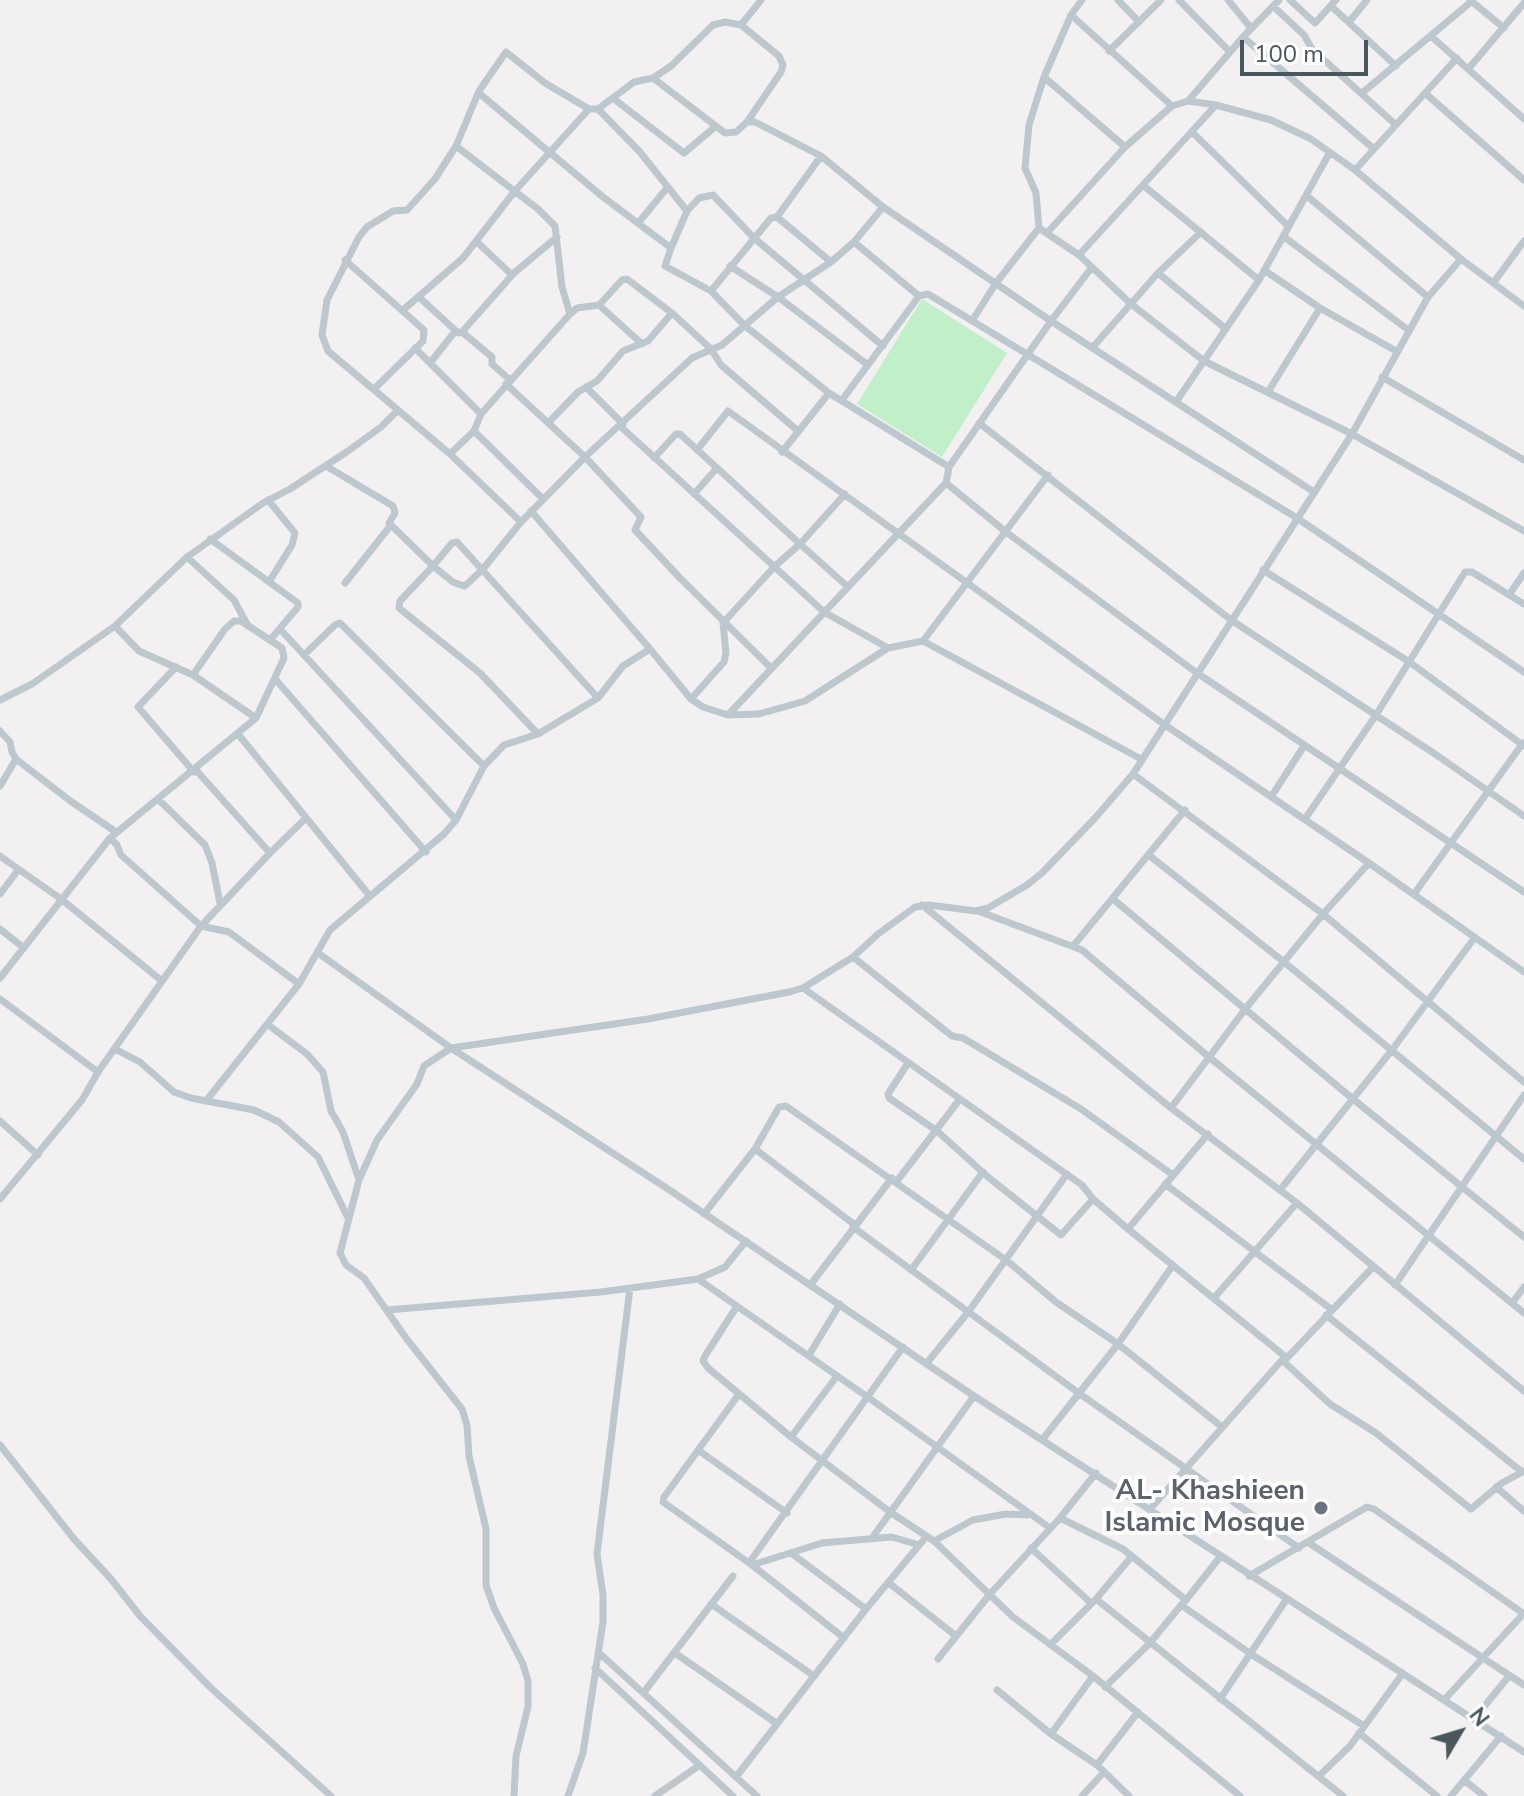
<!DOCTYPE html>
<style>
body{margin:0}
#map{position:relative;width:1524px;height:1796px;overflow:hidden;background:#f3f0f1;font-family:"Nunito Sans",sans-serif}
canvas{display:block}
.north{position:absolute;left:1420px;top:1692px;width:80px;height:80px;-webkit-text-stroke:6px #fff;paint-order:stroke;rotate:52deg;font-size:22px;font-weight:700;line-height:32px;text-align:center;color:#48585d}
.north::after{content:'';display:block;margin:auto;width:28px;height:36px;background:#48585d;clip-path:polygon(50% 0,100% 100%,50% 72%,0 100%)}
.scale{position:absolute;left:1240px;top:40px;width:128px;height:36px;box-sizing:border-box;border:4px solid #48585d;border-top:0;padding-left:10px;font-size:24px;line-height:28px;white-space:nowrap;color:#48585d;-webkit-text-stroke:6px #fff;paint-order:stroke}
</style>
<div id="map">
<canvas width="1524" height="1796"></canvas>
<div class="north">N</div>
<div class="scale">100 m</div>
</div>
<script>
const context = document.querySelector('canvas').getContext('2d');
context.lineJoin = 'round';
function fillPath(path, color) {
  context.fillStyle = color;
  context.fill(path, 'evenodd');
}
function poly(rows) {
  const path = new Path2D();
  for (const r of rows) {
    path.moveTo(r[0], r[1]);
    for (let i = 2; i < r.length; i += 2) path.lineTo(r[i], r[i + 1]);
  }
  return path;
}
function stroke(path, color, width, dash) {
  context.strokeStyle = color;
  context.lineWidth = width;
  context.lineCap = dash ? 'butt' : 'round';
  context.setLineDash(dash || []);
  context.stroke(path);
}
function write(font, color, halo, rows, align = 'center') {
  context.font = font + ' "Nunito Sans",sans-serif';
  context.lineWidth = 8;
  context.setLineDash([]);
  context.textBaseline = 'middle';
  context.strokeStyle = halo;
  context.fillStyle = color;
  for (const [text, x, y, turn = 0] of rows) {
    context.save();
    context.translate(x, y);
    context.rotate((+turn || 0) * Math.PI / 180);
    context.textAlign = isNaN(turn) ? turn : align;
    if (halo) context.strokeText(text, 0, 0);
    context.fillText(text, 0, 0);
    context.restore();
  }
}
fillPath(poly([
 [922,299,1007,353,942,457,857,404]
]), '#c0efc8');
stroke(poly([
 [1082,0,1071,15,1172,106,1188,101,1216,105,1271,120,1311,139,1355,170,1461,259,1524,306],
 [1118,0,1139,22],
 [1179,0,1230,52],
 [1228,0,1251,28],
 [1290,0,1315,23,1336,0],
 [1470,0,1504,28],
 [1273,6,1304,35,1312,49,1396,125],
 [1331,6,1396,66],
 [1349,22,1367,0],
 [741,25,779,56,783,65,781,72,747,122],
 [1243,37,1374,149],
 [1432,37,1524,119],
 [1109,51,1161,0],
 [1469,68,1524,3],
 [1044,77,1125,147],
 [653,78,725,133,736,132,747,122,755,122,821,156,883,207,1051,321,1314,492],
 [1362,93,1472,1],
 [1425,93,1524,180],
 [480,94,603,197,671,248,665,266,711,291],
 [614,99,684,153,716,126],
 [1188,101,1243,37,1279,0],
 [598,109,640,152,687,211],
 [1192,132,1288,226],
 [456,146,538,209,555,226,562,287,570,314],
 [821,156,777,217,771,218,711,291,744,325,829,393,949,467],
 [1355,170,1457,58],
 [1144,186,1259,280],
 [1307,196,1428,297],
 [777,217,831,262],
 [639,222,667,188],
 [1039,228,1079,255,1131,304,1204,361,1352,434,1524,531],
 [1047,233,1125,147,1172,106],
 [1283,236,1407,329],
 [477,242,510,273,514,273,557,237],
 [854,242,919,296],
 [671,248,687,211,699,198,713,195,754,238,883,346],
 [1079,255,1216,105],
 [345,260,424,330,423,341,374,389],
 [730,266,778,297,868,365],
 [1264,270,1320,308,1396,351],
 [1158,273,1226,329],
 [1494,282,1524,241],
 [419,297,456,331],
 [599,305,642,344],
 [403,310,463,258,514,192,589,109],
 [972,321,996,283,1039,228,1036,193,1025,168,1029,125,1044,77,1071,15],
 [462,332,492,357,492,364,510,380],
 [415,348,481,414],
 [1092,348,1158,273,1201,232],
 [430,363,453,334,456,331,459,333,462,332,514,273],
 [1382,377,1524,460],
 [506,384,585,457,641,517,635,530,680,578,771,668],
 [586,387,623,424],
 [1268,392,1320,308],
 [842,400,919,296,928,294,1297,518,1524,672],
 [1176,402,1259,280,1330,152],
 [549,422,578,392,597,381,623,351,648,341,672,313],
 [979,423,1231,620,1435,754,1524,816],
 [620,426,824,612,888,648],
 [474,431,543,499],
 [697,450,728,411,1165,725,1369,863,1524,972],
 [782,452,829,393],
 [450,454,474,431,481,414,570,314,577,308,599,305,622,280,627,279,672,313,711,349,721,365,798,431],
 [654,458,676,434,680,434,800,544,845,494],
 [326,466,393,506,395,513,389,523,433,566,452,543,457,542,598,698],
 [946,483,1006,532,1197,673,1524,892],
 [694,494,717,468],
 [268,500,295,533,292,545,269,582],
 [531,511,650,649],
 [521,522,450,454,328,351,322,335,327,300,359,237,367,227,393,211,407,210,435,179,456,146,479,91,506,52,545,83,589,109,598,109,634,82,653,78,671,66,713,25,725,22,741,25,761,0],
 [210,539,298,603,298,607,270,640],
 [187,557,234,600,248,626],
 [1263,570,1408,661,1524,746],
 [345,583,391,525],
 [1509,595,1524,573],
 [280,629,456,820],
 [923,641,1141,759],
 [304,655,335,625,340,623,484,766],
 [176,667,138,707,194,772],
 [193,675,256,718],
 [276,680,426,852],
 [691,699,724,662,726,653,723,623,775,566,800,544,848,587,946,483,949,467,1051,321,1092,267],
 [0,700,32,684,115,626,187,557,263,503,290,489,348,451,381,427,398,410],
 [728,715,848,587],
 [0,731,10,742,12,752,16,759,0,786],
 [238,734,369,895],
 [538,734,480,673,399,608,400,601,433,566,453,582,464,586,467,584,483,569,521,522,585,457,692,358,722,345,778,297,831,262,854,242,883,207],
 [16,759,69,800,116,832],
 [1133,774,1323,914,1524,1082],
 [1271,797,1304,746],
 [158,799,205,845,212,863,220,903],
 [1305,819,1376,715,1465,572,1472,572,1524,604],
 [110,838,117,845,121,855,201,926,229,932,299,984],
 [270,853,306,818],
 [0,856,61,899,162,981],
 [1150,856,1284,962,1524,1159],
 [0,894,18,870],
 [1414,894,1523,743],
 [1113,899,1353,1099,1524,1237],
 [922,905,1171,1108,1297,1203,1524,1391],
 [978,911,1082,950,1209,1057,1524,1313],
 [0,929,24,948],
 [1074,945,1185,810],
 [318,953,451,1048,668,1189,974,1396,1524,1752],
 [853,957,952,1036,963,1038,1081,1109,1173,1175],
 [0,978,110,838,256,718,284,658,282,648,241,621,234,621,225,629,193,675,139,651,115,626],
 [803,988,1082,1185,1093,1199,1128,1229,1287,1358],
 [0,999,98,1072],
 [267,1024,307,1054,323,1072,331,1111,343,1132,359,1180],
 [115,1049,140,1062,174,1092,191,1098,254,1110,279,1122,318,1157,348,1218],
 [908,1063,888,1094,889,1098,937,1131,988,1177,1061,1235,1093,1199],
 [206,1101,299,984,330,930,444,834,456,820,484,766,504,745,538,734,598,698,623,666,650,649,691,699,703,707,728,715,759,714,805,701,888,648,923,641,1048,475],
 [1171,1108,1246,1008,1323,914,1369,863],
 [0,1121,38,1155],
 [755,1149,855,1225],
 [897,1181,960,1099],
 [1165,1184,1331,1309],
 [1280,1190,1392,1050,1475,937],
 [0,1199,82,1100,98,1072,201,926,270,853,196,770],
 [704,1214,755,1149,779,1107,786,1106,1006,1260,1056,1302,1118,1344,1222,1427],
 [853,1227,1080,1394,1299,1548],
 [1128,1229,1208,1134],
 [911,1270,983,1172],
 [698,1279,869,1398,1050,1528],
 [811,1284,892,1178],
 [1395,1285,1524,1095],
 [1214,1298,1297,1203],
 [1512,1303,1524,1287],
 [737,1306,705,1356,703,1361,708,1368,791,1437,890,1512,934,1541,1013,1617,1093,1676,1240,1796],
 [387,1310,601,1292,698,1279,725,1267,746,1241],
 [1326,1315,1522,1472],
 [809,1355,840,1304],
 [1282,1360,1330,1404,1376,1433,1471,1509,1502,1483,1524,1471],
 [926,1364,969,1311,1067,1174],
 [739,1394,664,1497,663,1502,752,1565,844,1638],
 [791,1437,837,1376],
 [1042,1440,1118,1344,1173,1265],
 [0,1445,74,1539,111,1579,140,1616,212,1689,331,1796],
 [698,1450,787,1513],
 [1496,1487,1524,1511],
 [1151,1508,1282,1360,1287,1358,1373,1267],
 [1060,1518,1096,1473],
 [872,1538,974,1396],
 [934,1541,973,1520,1006,1514,1027,1515],
 [1309,1543,1524,1685],
 [1031,1548,1091,1603],
 [791,1553,866,1609],
 [749,1563,903,1347],
 [752,1565,822,1543,892,1537,919,1545],
 [1249,1576,1367,1507,1374,1509,1524,1614],
 [889,1583,956,1636],
 [1096,1599,1343,1796],
 [711,1604,814,1676],
 [1181,1605,1251,1654,1364,1726],
 [1051,1644,1096,1599,1132,1556],
 [598,1652,757,1796],
 [675,1653,776,1723],
 [938,1659,990,1594,1060,1518,1123,1549,1186,1600,1220,1557],
 [595,1668,733,1796],
 [1105,1687,1149,1644,1182,1604],
 [997,1690,1051,1734,1097,1765,1129,1796],
 [644,1692,733,1576],
 [1220,1699,1286,1600],
 [1445,1699,1524,1613],
 [1474,1719,1509,1676],
 [1359,1733,1437,1796],
 [1051,1734,1093,1676],
 [1097,1765,1138,1712],
 [1319,1776,1350,1746,1403,1673],
 [736,1777,866,1609,926,1537],
 [1464,1780,1484,1796],
 [514,1796,516,1756,528,1707,528,1681,523,1664,494,1608,486,1585,486,1529,469,1456,467,1425,462,1409,406,1338,364,1278,346,1265,340,1253,359,1180,377,1140,417,1084,424,1066,451,1048,648,1019,789,992,803,988,853,957,878,934,915,907,929,905,976,911,988,908,1027,885,1042,873,1096,817,1133,774,1352,434,1428,297,1461,259],
 [568,1796,583,1753,603,1622,603,1595,597,1554,630,1288],
 [655,1796,700,1765],
 [1082,1796,1104,1772],
 [1451,1796,1501,1736]
]), '#bcc8cd', 7);
for (const [x, y, r, color] of [
 [1321,1508,8,"#6b7280"]
]) {
  const dot = new Path2D();
  dot.arc(x, y, r, 0, 2 * Math.PI);
  context.fillStyle = color;
  context.fill(dot);
  stroke(dot, '#fff', 3);
}
write('bold 28px', '#5b616d', '#fff', [
 ["AL- Khashieen",1305,1492],
 ["Islamic Mosque",1305,1524]
], 'right');
</script>
